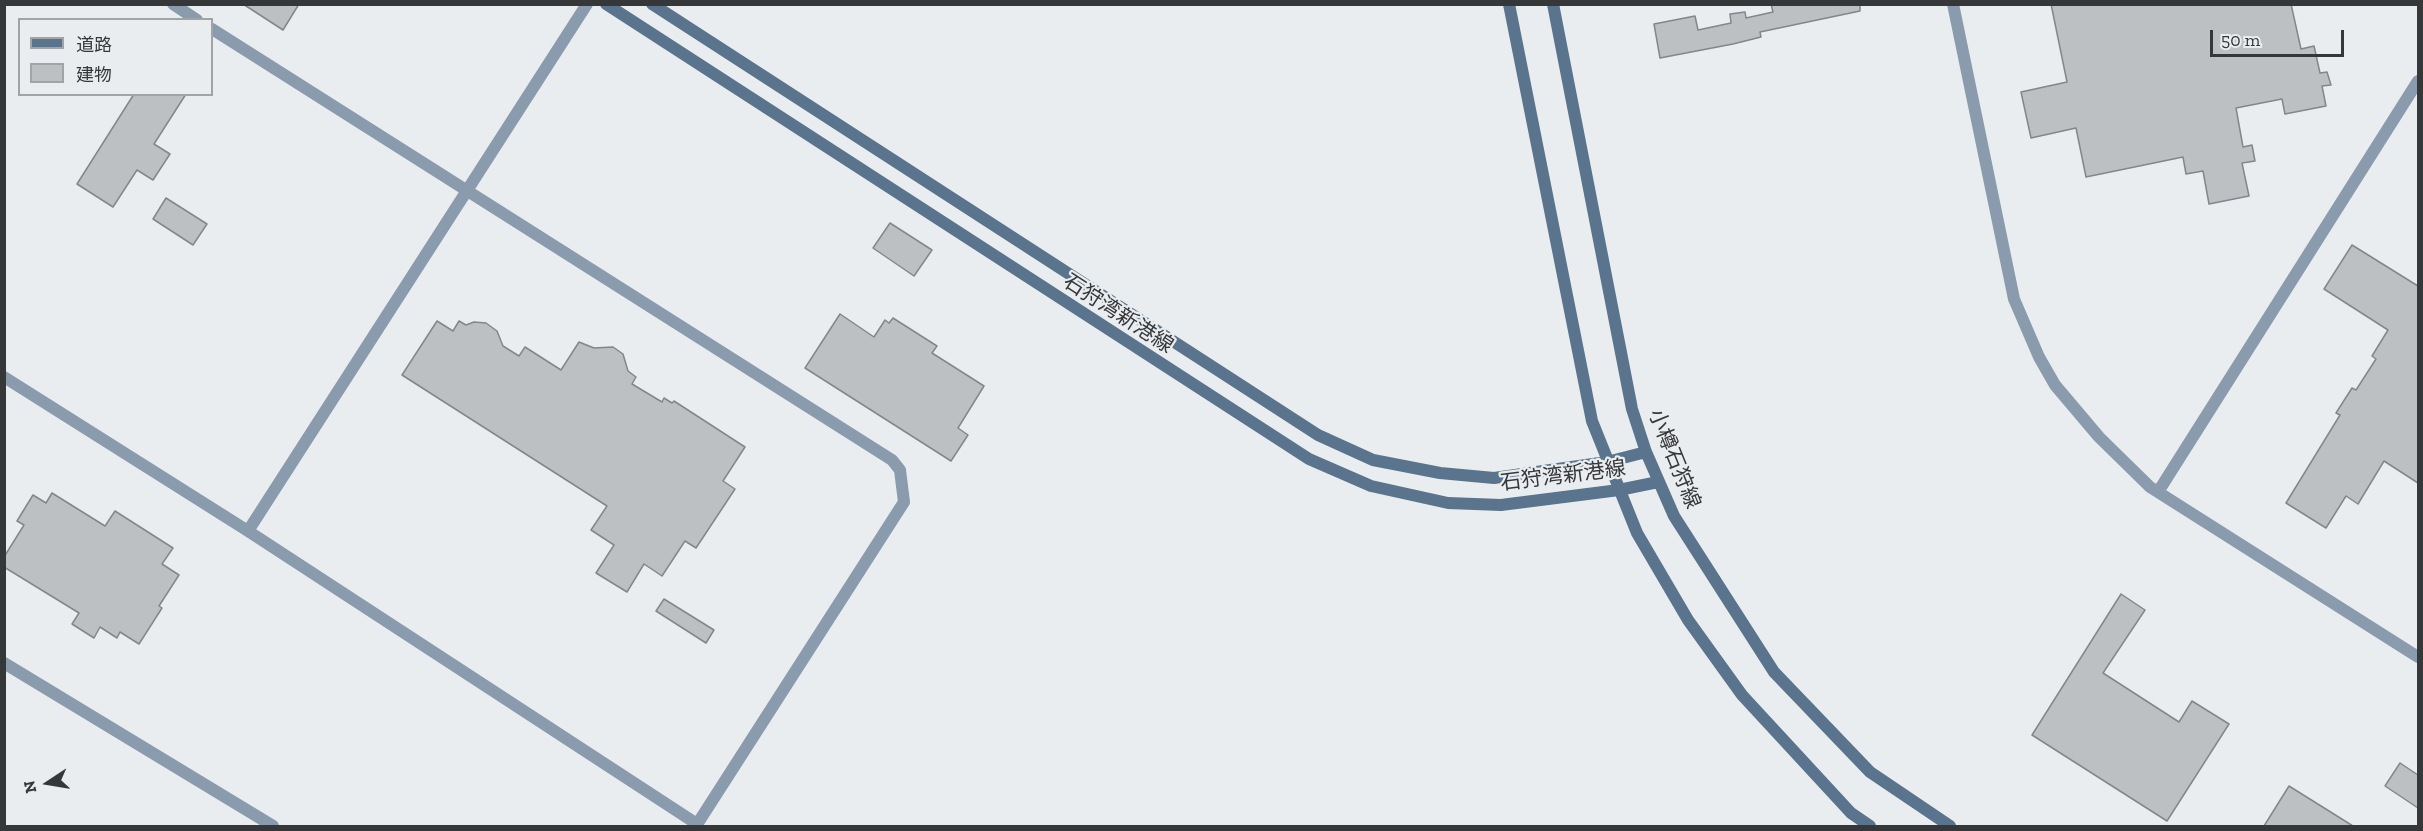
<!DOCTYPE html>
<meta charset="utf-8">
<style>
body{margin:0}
#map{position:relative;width:2423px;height:831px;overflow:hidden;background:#e9edf0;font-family:"Zilla Slab","Noto Sans JP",serif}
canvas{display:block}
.frame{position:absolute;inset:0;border:6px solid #363739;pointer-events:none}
.legend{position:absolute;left:18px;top:18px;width:195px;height:78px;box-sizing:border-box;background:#e9edf0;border:2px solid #a1a4a7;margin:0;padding:8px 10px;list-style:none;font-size:18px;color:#363739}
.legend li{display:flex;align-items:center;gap:12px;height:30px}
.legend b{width:30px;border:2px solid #a1a4a7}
.north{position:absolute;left:18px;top:753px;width:60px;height:60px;-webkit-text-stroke:4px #e9edf0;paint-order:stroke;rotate:258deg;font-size:16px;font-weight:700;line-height:24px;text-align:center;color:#363739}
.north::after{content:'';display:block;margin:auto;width:21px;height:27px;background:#363739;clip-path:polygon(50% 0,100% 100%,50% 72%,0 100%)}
.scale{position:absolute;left:2210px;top:30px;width:134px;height:27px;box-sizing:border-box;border:3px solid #363739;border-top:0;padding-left:8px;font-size:18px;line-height:21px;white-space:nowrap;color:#363739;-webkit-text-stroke:4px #e9edf0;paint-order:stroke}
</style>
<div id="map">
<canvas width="2423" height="831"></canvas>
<div class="frame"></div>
<ul class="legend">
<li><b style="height:8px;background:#59748c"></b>道路</li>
<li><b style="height:16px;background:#bcc0c3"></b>建物</li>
</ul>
<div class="north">N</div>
<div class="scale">50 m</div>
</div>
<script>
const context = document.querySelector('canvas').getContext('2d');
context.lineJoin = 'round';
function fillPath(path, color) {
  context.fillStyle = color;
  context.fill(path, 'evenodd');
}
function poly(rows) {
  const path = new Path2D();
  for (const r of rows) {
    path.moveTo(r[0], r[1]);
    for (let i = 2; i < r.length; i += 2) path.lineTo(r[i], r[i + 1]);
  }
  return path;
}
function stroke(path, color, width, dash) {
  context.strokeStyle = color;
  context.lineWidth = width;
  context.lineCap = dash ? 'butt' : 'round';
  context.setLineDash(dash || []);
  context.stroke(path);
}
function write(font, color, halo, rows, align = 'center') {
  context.font = font + ' "Zilla Slab","Noto Sans JP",serif';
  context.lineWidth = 4.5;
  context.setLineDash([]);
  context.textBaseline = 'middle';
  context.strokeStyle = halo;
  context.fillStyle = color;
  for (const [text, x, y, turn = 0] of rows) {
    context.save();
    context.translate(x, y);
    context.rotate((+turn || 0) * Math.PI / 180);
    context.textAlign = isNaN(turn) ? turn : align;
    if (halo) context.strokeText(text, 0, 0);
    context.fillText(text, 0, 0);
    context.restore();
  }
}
const building = poly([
 [243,4,299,4,283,30,243,4],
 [1771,4,1860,4,1860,11,1760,32,1761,37,1733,44,1660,58,1654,24,1695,16,1698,30,1731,23,1730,14,1745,12,1746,18,1773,12,1771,4],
 [2051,4,2291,4,2301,49,2314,46,2320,73,2327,72,2331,85,2322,86,2326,106,2285,114,2282,99,2236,108,2243,147,2252,145,2255,161,2242,163,2249,196,2209,204,2203,171,2186,174,2183,157,2086,177,2076,128,2031,138,2021,92,2067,82,2051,4],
 [134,94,186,94,154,144,170,154,153,180,137,170,113,207,77,184,134,94],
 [166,198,207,224,193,245,153,219,166,198],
 [890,223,932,250,914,276,873,248,890,223],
 [2352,245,2418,286,2418,483,2384,461,2358,504,2346,496,2326,528,2286,503,2340,415,2336,413,2352,388,2356,390,2376,359,2372,356,2388,330,2324,289,2352,245],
 [840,314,874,337,885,320,889,323,893,318,937,346,932,353,984,386,958,428,968,435,951,461,805,368,840,314],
 [437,321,453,331,459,321,466,325,474,322,486,323,497,331,503,346,519,356,525,347,561,370,579,342,594,348,613,347,623,354,628,371,636,377,632,384,662,402,664,398,672,403,674,401,745,447,723,481,735,489,696,548,685,541,662,576,644,564,627,592,596,573,614,545,591,530,607,506,402,375,437,321],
 [52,493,105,526,115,511,173,548,162,564,179,575,159,606,162,608,139,644,120,632,117,638,100,627,94,638,72,624,79,613,4,567,4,557,24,525,17,521,33,495,46,503,52,493],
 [2121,594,2145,610,2103,673,2179,722,2192,701,2229,724,2167,821,2032,735,2121,594],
 [664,599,714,630,706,643,656,611,664,599],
 [2400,763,2418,775,2418,808,2385,786,2400,763],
 [2289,786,2353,826,2264,826,2289,786]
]);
fillPath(building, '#bcc0c3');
stroke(building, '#83868a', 1.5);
stroke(poly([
 [173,4,197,20],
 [1953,4,2014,299,2039,357,2055,385,2099,437,2150,487,2418,657],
 [212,29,892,460,900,470,904,502,696,826],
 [4,377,248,531,697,824],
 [2158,492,2418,81],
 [248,531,587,4]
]), '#899bac', 12);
stroke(poly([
 [4,663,273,826]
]), '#899bac', 12);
stroke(poly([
 [606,4,1309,459,1371,486,1448,503,1501,505,1619,490,1658,482],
 [652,4,1318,435,1373,460,1440,473,1494,478,1607,462,1646,452],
 [1509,4,1592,421,1637,533,1688,620,1742,695,1851,813,1870,826],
 [1553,4,1632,409,1646,452,1674,516,1774,672,1870,772,1950,826]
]), '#59748c', 12);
write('21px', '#363739', '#e9edf0', [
 ["石狩湾新港線",1118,314,33],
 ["小樽石狩線",1674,459,68],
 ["石狩湾新港線",1563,476,-7]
]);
</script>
